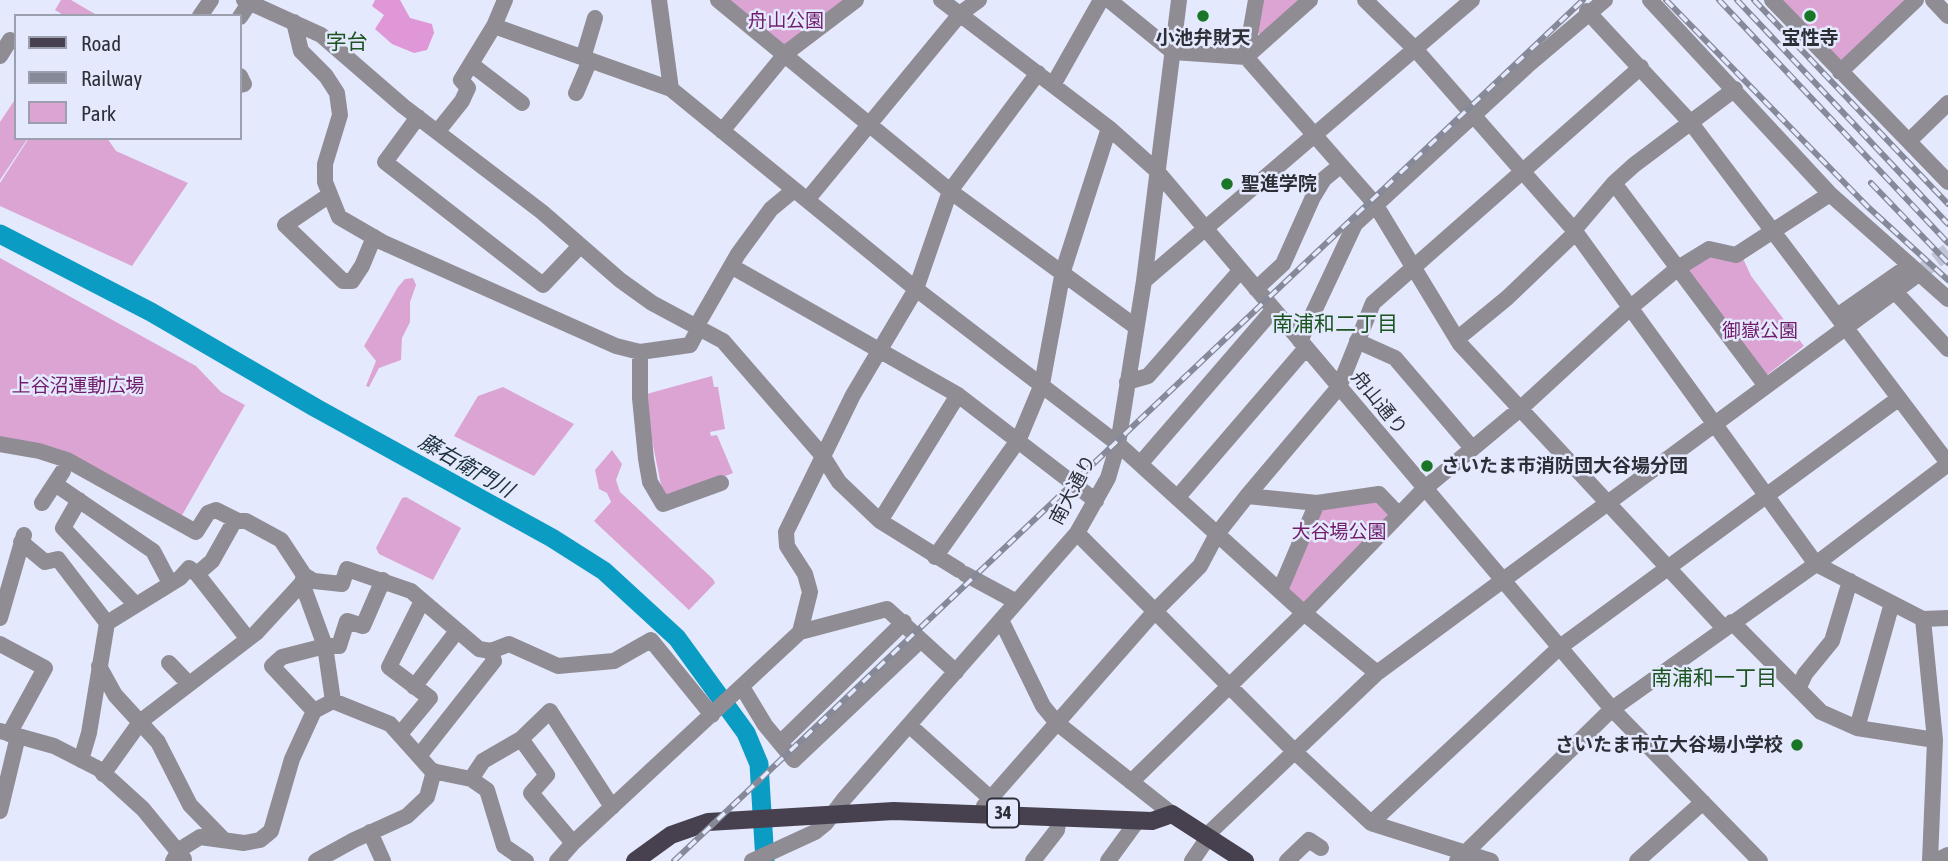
<!DOCTYPE html>
<meta charset="utf-8">
<style>
body{margin:0}
#map{position:relative;width:1948px;height:861px;overflow:hidden;background:#e5e9fe;font-family:"Asap Condensed",sans-serif}
canvas{display:block}
.legend{position:absolute;left:14px;top:14px;width:228px;height:126px;box-sizing:border-box;background:#e5e9fe;border:2px solid #9b9fae;margin:0;padding:9px 12px;list-style:none;font-size:21px;color:#2d2f37}
.legend li{display:flex;align-items:center;gap:14px;height:35px}
.legend b{width:35px;border:2px solid #9b9fae}
</style>
<div id="map">
<canvas width="1948" height="861"></canvas>
<ul class="legend">
<li><b style="height:9px;background:#47414f"></b>Road</li>
<li><b style="height:9px;background:#868998"></b>Railway</li>
<li><b style="height:19px;background:#dba4d3"></b>Park</li>
</ul>
</div>
<script>
const context = document.querySelector('canvas').getContext('2d');
context.lineJoin = 'round';
function fillPath(path, color) {
  context.fillStyle = color;
  context.fill(path, 'evenodd');
}
function poly(rows) {
  const path = new Path2D();
  for (const r of rows) {
    path.moveTo(r[0], r[1]);
    for (let i = 2; i < r.length; i += 2) path.lineTo(r[i], r[i + 1]);
  }
  return path;
}
function stroke(path, color, width, dash) {
  context.strokeStyle = color;
  context.lineWidth = width;
  context.lineCap = dash ? 'butt' : 'round';
  context.setLineDash(dash || []);
  context.stroke(path);
}
function write(font, color, halo, rows, align = 'center') {
  context.font = font + ' "Asap Condensed","Noto Sans JP",sans-serif';
  context.lineWidth = 5;
  context.setLineDash([]);
  context.textBaseline = 'middle';
  context.strokeStyle = halo;
  context.fillStyle = color;
  for (const [text, x, y, turn = 0] of rows) {
    context.save();
    context.translate(x, y);
    context.rotate((+turn || 0) * Math.PI / 180);
    context.textAlign = isNaN(turn) ? turn : align;
    if (halo) context.strokeText(text, 0, 0);
    context.fillText(text, 0, 0);
    context.restore();
  }
}
fillPath(poly([
 [61,0,71,0,95,14,65,16,55,10],
 [725,0,851,0,784,47],
 [1261,0,1301,0,1262,35,1255,32],
 [1778,0,1910,0,1843,63],
 [16,98,16,138,28,138,0,180,0,122],
 [29,138,107,138,116,151,188,183,132,266,0,206,0,183],
 [1709,253,1742,256,1751,276,1804,346,1763,378,1686,267],
 [0,258,196,366,221,392,245,405,177,524,67,460,0,449],
 [413,278,416,285,410,302,410,322,402,338,401,360,379,368,369,387,366,386,376,361,364,346,398,287,405,279],
 [712,376,714,387,718,387,725,429,710,432,711,436,717,435,733,473,664,500,643,395],
 [503,387,574,424,534,476,454,436,478,396],
 [612,450,622,464,616,480,620,492,713,579,715,583,689,610,594,521,611,502,607,493,599,489,595,470],
 [1379,494,1399,515,1304,613,1280,590,1317,503],
 [406,497,461,528,433,580,379,554,376,548,402,498]
]), '#dba4d3');
fillPath(poly([
 [375,0,400,0,410,18,432,24,434,33,427,50,414,53,392,44,375,29,384,15,372,6]
]), '#e097d7');
stroke(poly([
 [0,234,151,312,316,408,552,538,604,571,677,638,746,733,759,764,765,861]
]), '#0b9cc4', 19);
stroke(poly([
 [1917,275,1948,251]
]), '#c0c4d6', 16, [16, 8]);
stroke(poly([
 [244,0,321,35,403,106,542,212,620,280,652,303,723,341,822,455,839,482,880,521,959,570],
 [659,0,671,89,916,289,1118,444,1304,613,1377,673],
 [718,0,950,191,1136,327],
 [941,0,1109,128,1156,170,1612,709,1760,861],
 [1109,0,1173,52,1246,57,1375,204,1460,344,1724,628],
 [1365,0,1416,50,1574,230,1816,564,1923,619,1948,618],
 [1650,0,1830,194,1948,299],
 [1772,0,1948,182],
 [1933,0,1948,16],
 [1587,11,1691,123,1948,463],
 [200,16,211,0],
 [240,17,250,2],
 [294,22,301,51,326,76,337,93,340,115,325,164,325,182,339,217,382,242,616,346,640,352,690,345,699,328],
 [494,26,671,89],
 [0,56,10,40],
 [1246,57,1310,0],
 [1246,57,1256,0],
 [583,58,595,18],
 [471,64,522,103],
 [1840,72,1916,0],
 [240,76,244,84,240,85],
 [1053,85,1101,0],
 [576,93,590,60],
 [418,117,385,162,543,285,579,247],
 [438,131,462,101,468,88,461,80,494,26,505,0],
 [722,131,786,53,856,0],
 [1909,141,1948,103],
 [1614,183,1766,386],
 [328,196,285,225,343,281,352,281,362,266,374,237],
 [807,200,961,13,979,0],
 [731,266,958,395,1096,501],
 [1144,281,1472,0],
 [1256,289,1283,264,1313,197,1324,179,1341,165],
 [1900,297,1948,349],
 [1837,316,1910,265],
 [696,327,738,254,771,209,794,190],
 [1457,339,1507,298,1573,235,1574,230,1614,183,1634,165,1735,89],
 [1300,341,1355,224,1527,66,1605,0],
 [1357,341,1395,358,1472,448],
 [640,352,640,398,646,459,650,482,663,504,721,483],
 [1127,382,1148,376,1240,271],
 [0,444,39,451,67,460,196,532,208,513,216,510,238,521,246,521,281,540,304,575],
 [1140,464,1273,310],
 [55,484,153,551,170,583],
 [1247,496,1317,503,1379,494,1399,515],
 [1177,498,1306,348],
 [79,500,63,528,135,604],
 [42,503,63,471],
 [880,521,958,395],
 [1077,533,1295,752,1371,823,1491,861],
 [21,542,45,562,58,559,107,623,89,733,81,760],
 [935,557,1019,439,1042,384,1063,271,1109,128],
 [197,574,212,561,235,520],
 [965,574,1015,601],
 [302,583,325,646,333,701,390,724,432,771,471,779,487,790,504,846,526,861],
 [1280,590,1317,503],
 [0,618,24,535],
 [1923,619,1935,740,1930,861],
 [1001,620,1043,706,1057,723,1172,814],
 [1732,622,1821,712,1857,728,1935,740],
 [107,623,180,578,189,568,197,574,248,639],
 [800,632,810,592,805,574,787,546,786,532,853,395,916,289,950,191,1038,73],
 [0,644,45,668,9,734],
 [169,663,189,684],
 [99,666,115,695,158,742,190,805,224,840],
 [414,687,457,631],
 [742,687,765,725,794,760,921,640],
 [1798,689,1805,674,1832,641,1850,581],
 [314,711,272,666,282,657,325,646,339,646,347,621,363,626,383,580],
 [909,725,990,798],
 [1857,728,1892,603],
 [0,731,54,746,99,769,143,809,184,859],
 [400,734,430,698,389,667,422,601],
 [521,739,547,775,531,793,573,843],
 [780,743,904,622],
 [419,756,494,661,491,651],
 [103,774,141,721,256,633,302,583,304,575,314,581,342,584,347,569,411,591,479,649,491,651,509,644,558,666,614,661,651,640,712,715],
 [471,779,483,761,521,739,550,711,612,807],
 [1131,782,1304,613,1424,489,1520,409,1630,308,1678,268,1709,249,1736,255,1830,194],
 [0,811,18,736],
 [982,812,984,806,1156,610,1200,566,1217,534,1247,496,1339,387,1373,303,1641,67],
 [1371,823,1560,647,1898,399],
 [370,832,383,861],
 [1207,835,1377,673,1917,275],
 [173,861,179,850,200,837,244,843,260,840,271,831,292,759,314,711,333,701],
 [316,861,354,840,407,816,427,797,434,771],
 [557,861,573,843,800,632,887,609,956,672],
 [752,861,815,832,826,823,844,799,1077,533,1108,478,1118,444,1144,281,1179,0],
 [1033,861,1057,830,1059,817],
 [1108,861,1138,820],
 [1192,861,1209,836],
 [1287,861,1309,840,1321,848],
 [1457,861,1612,709,1816,564,1948,464],
 [1637,861,1703,802],
 [1936,861,1948,855]
]), '#8f8c94', 16);
stroke(poly([
 [635,861,671,835,708,822,894,811,1152,821,1172,814,1245,861]
]), '#47414f', 18);
const rail = poly([
 [1666,0,1868,207,1948,280],
 [1719,0,1948,243],
 [1737,0,1948,224],
 [1754,0,1948,204],
 [1871,183,1948,263],
 [674,861,1583,0]
]);
stroke(rail, '#868998', 6);
stroke(rail, '#e5e9fe', 3.5, [10]);
for (const [x, y, r, color] of [
 [1203,16,7,"#187626"],
 [1810,16,7,"#187626"],
 [1227,184,7,"#187626"],
 [1427,466,7,"#187626"],
 [1797,745,7,"#187626"]
]) {
  const dot = new Path2D();
  dot.arc(x, y, r, 0, 2 * Math.PI);
  context.fillStyle = color;
  context.fill(dot);
  stroke(dot, '#e5e9fe', 2.5);
}
for (const [x, y, w] of [
 [1003,813,32]
]) {
  const box = new Path2D();
  box.roundRect(x - w / 2, y - 14.5, w, 29, 5);
  context.fillStyle = '#e5e9fe';
  context.fill(box);
  stroke(box, '#2d2f37', 2);
}
write('bold 18px', '#2d2f37', null, [
 ["34",1003,813]
]);
write('19px', '#711c6b', '#e5e9fe', [
 ["舟山公園",786,21],
 ["御嶽公園",1760,331],
 ["上谷沼運動広場",78,386],
 ["大谷場公園",1339,532]
]);
write('bold 19px', '#2d2f37', '#e5e9fe', [
 ["小池弁財天",1203,38],
 ["宝性寺",1810,38],
 ["聖進学院",1241,184,"left"],
 ["さいたま市消防団大谷場分団",1441,466,"left"],
 ["さいたま市立大谷場小学校",1783,745,"right"]
]);
write('19px', '#2d2f37', '#e5e9fe', [
 ["舟山通り",1379,403,51],
 ["南大通り",1073,490,-62]
]);
write('21px', '#1c5421', '#e5e9fe', [
 ["字台",347,42],
 ["南浦和二丁目",1335,324],
 ["南浦和一丁目",1714,678]
]);
write('italic 21px', '#1b3038', '#e5e9fe', [
 ["藤右衛門川",466,466,30]
]);
</script>
